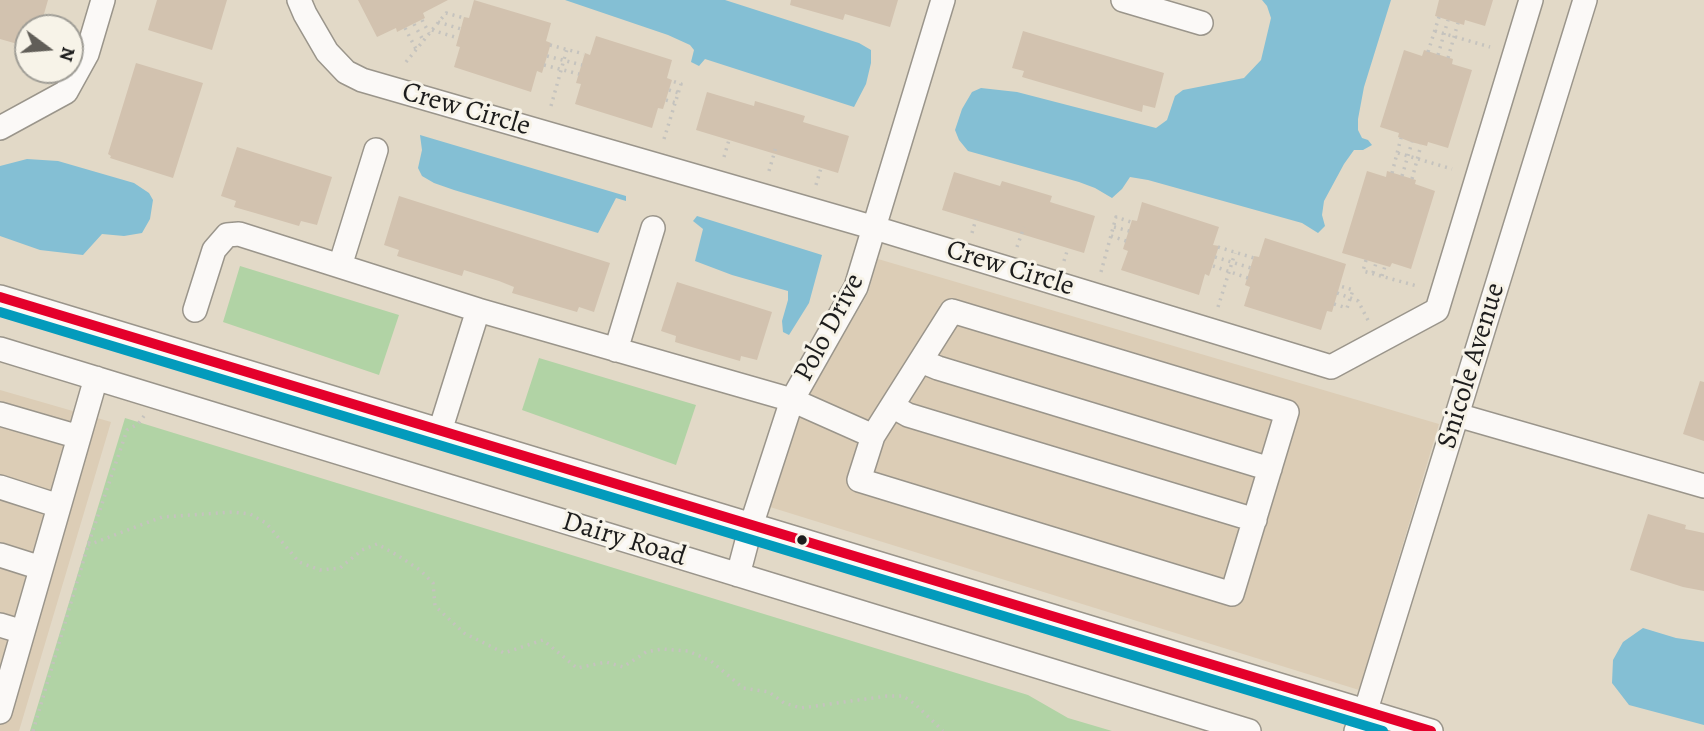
<!DOCTYPE html>
<style>
body{margin:0}
#map{position:relative;width:1704px;height:731px;overflow:hidden;background:#e2d9c7;font-family:Alegreya,serif}
canvas{display:block}
.north{position:absolute;left:14px;top:14px;width:70px;height:70px;box-sizing:border-box;background:#f7f3e8;border:2px solid #9f9d96;border-radius:50%;rotate:106deg;font-size:19px;font-weight:700;line-height:28px;text-align:center;color:#1c1c1c}
.north::after{content:'';display:block;margin:auto;width:24px;height:32px;background:#615e58;clip-path:polygon(50% 0,100% 100%,50% 72%,0 100%)}
</style>
<div id="map">
<canvas width="1704" height="731"></canvas>
<div class="north">N</div>
</div>
<script>
const context = document.querySelector('canvas').getContext('2d');
context.lineJoin = 'round';
function fillPath(path, color) {
  context.fillStyle = color;
  context.fill(path, 'evenodd');
}
function poly(rows) {
  const path = new Path2D();
  for (const r of rows) {
    path.moveTo(r[0], r[1]);
    for (let i = 2; i < r.length; i += 2) path.lineTo(r[i], r[i + 1]);
  }
  return path;
}
function stroke(path, color, width, dash) {
  context.strokeStyle = color;
  context.lineWidth = width;
  context.lineCap = dash ? 'butt' : 'round';
  context.setLineDash(dash || []);
  context.stroke(path);
}
function write(font, color, halo, rows, align = 'center') {
  context.font = font + ' Alegreya,serif';
  context.lineWidth = 6;
  context.setLineDash([]);
  context.textBaseline = 'middle';
  context.strokeStyle = halo;
  context.fillStyle = color;
  for (const [text, x, y, turn = 0] of rows) {
    context.save();
    context.translate(x, y);
    context.rotate((+turn || 0) * Math.PI / 180);
    context.textAlign = isNaN(turn) ? turn : align;
    if (halo) context.strokeText(text, 0, 0);
    context.fillText(text, 0, 0);
    context.restore();
  }
}
fillPath(poly([
 [878,259,1439,424,1359,690,770,507,803,405,868,293],
 [0,390,111,422,19,731,0,731]
]), '#dccdb6');
fillPath(poly([
 [240,266,399,315,379,375,223,322],
 [539,358,696,405,676,465,522,410],
 [125,418,1028,695,1068,718,1112,731,30,731]
]), '#b1d3a5');
fillPath(poly([
 [565,0,725,0,859,43,871,50,871,63,866,84,854,107,705,59,699,66,691,62,694,50,690,45,668,35],
 [1262,0,1391,0,1364,87,1358,119,1358,130,1362,138,1368,140,1372,145,1363,150,1354,150,1344,164,1324,201,1322,215,1325,226,1318,233,1302,223,1148,180,1130,177,1122,189,1112,198,1095,188,1079,182,968,151,959,140,955,130,962,109,972,92,981,88,1017,92,1156,128,1167,120,1175,96,1183,90,1244,78,1261,60,1271,18,1267,6],
 [420,135,626,196,626,201,616,198,598,233,454,190,434,183,422,176,418,168,422,150],
 [27,159,58,161,134,183,149,193,153,200,150,219,142,233,124,236,102,234,83,255,40,250,0,236,0,166],
 [697,216,822,255,809,303,789,335,783,332,782,321,788,300,788,291,732,275,695,261,703,229,693,221],
 [1643,628,1676,638,1704,642,1704,725,1629,705,1612,683,1613,660,1623,642]
]), '#84bfd4');
fillPath(poly([
 [0,0,48,0,40,28,28,28,28,47,0,39],
 [157,0,227,0,212,50,148,30],
 [358,0,448,0,423,13,425,18,397,32,396,28,377,37],
 [474,0,551,23,546,41,551,43,542,73,537,71,531,92,454,67,460,47,456,46,464,17,469,18],
 [791,0,898,0,890,27,845,14,843,20,790,5],
 [1439,0,1493,0,1485,26,1465,20,1464,25,1435,16],
 [1023,31,1164,73,1155,108,1143,105,1142,112,1022,77,1024,71,1012,68],
 [596,36,672,60,667,78,672,80,663,109,658,108,652,128,575,104,581,84,576,83,585,53,590,55],
 [1404,50,1422,56,1424,50,1453,59,1452,64,1472,70,1448,148,1428,142,1427,146,1411,142,1398,137,1399,133,1380,127],
 [136,63,203,83,173,178,110,158,111,156,108,154],
 [707,92,754,106,755,101,805,116,803,122,849,136,838,173,696,130],
 [237,147,332,177,317,225,301,221,299,226,255,213,234,207,236,201,221,196],
 [1367,171,1386,177,1387,171,1416,180,1415,184,1435,191,1411,269,1392,263,1390,267,1342,253],
 [954,172,1000,186,1002,181,1052,196,1050,202,1095,216,1084,253,942,210],
 [399,196,610,263,594,312,579,307,577,312,512,293,514,287,499,281,464,270,462,276,397,256,399,250,384,245],
 [1142,202,1219,227,1213,245,1219,246,1209,276,1205,274,1199,295,1121,270,1128,251,1123,249,1132,220,1137,221],
 [1265,238,1346,264,1332,312,1327,311,1321,330,1244,306,1250,287,1245,285,1254,256,1259,257],
 [677,282,772,312,757,360,741,356,740,361,695,348,675,342,676,336,661,331],
 [1700,381,1704,382,1704,441,1683,434],
 [1648,514,1686,525,1685,529,1704,533,1704,591,1683,587,1630,570]
]), '#d2c2af');
const minor = poly([
 [299,0,305,14,327,52,346,72,362,80,875,228,1331,367,1437,310,1531,0],
 [1123,0,1201,23],
 [0,128,66,92,87,54,103,0],
 [340,266,376,150],
 [0,297,1431,731],
 [195,310,214,250,227,235,239,234,478,310],
 [952,311,1287,412,1232,594,859,480,873,436,952,311],
 [0,349,1249,731],
 [616,350,653,228],
 [921,361,938,368,1270,469],
 [892,406,908,415,1255,520],
 [0,414,79,437],
 [1457,415,1704,486],
 [440,431,478,310,792,400,873,436],
 [0,487,59,506],
 [0,555,41,568],
 [738,575,751,526,792,400,856,287,943,0],
 [0,625,23,632],
 [0,712,96,378],
 [1356,731,1365,713,1585,0]
]);
stroke(minor, '#9a958b', 26);
stroke(poly([
 [422,20,429,33],
 [438,22,461,29],
 [414,24,423,40],
 [405,28,416,49],
 [432,30,458,38],
 [1435,31,1490,47],
 [550,45,584,54],
 [1428,52,1439,17],
 [1438,55,1448,20],
 [547,56,582,65],
 [1448,58,1458,23],
 [406,62,446,13,464,18],
 [544,65,579,74],
 [669,90,679,93],
 [666,100,676,103],
 [551,106,567,49],
 [664,139,681,84,672,81],
 [1398,153,1452,169],
 [724,157,729,140],
 [769,171,776,147],
 [1392,173,1401,138],
 [1402,176,1412,142],
 [1412,179,1421,145],
 [816,185,821,168],
 [1114,227,1129,231],
 [972,233,976,219],
 [1111,236,1126,241],
 [1017,247,1024,227],
 [1218,247,1254,258],
 [1215,257,1251,268],
 [1366,260,1363,271,1417,286],
 [1064,261,1068,248],
 [1213,266,1248,278],
 [1101,272,1116,217,1131,222],
 [1373,273,1376,263],
 [1382,276,1385,266],
 [1337,293,1358,301,1369,322],
 [1334,304,1347,308,1353,290,1340,286],
 [1218,307,1235,253],
 [88,545,162,517,232,512,250,514,266,523,299,562,320,570,340,568,362,550,377,544,397,555,420,570,433,583,435,606,464,633,504,653,543,640,577,668,606,662,623,667,646,652,662,649,688,651,711,661,743,688,769,692,784,703,801,708,887,696,903,696,915,704,943,731],
 [33,731,88,545,127,430,138,424,144,416]
]), '#c5c3be', 3.5, [2, 5]);
stroke(minor, '#fbf9f7', 23);
stroke(poly([
 [0,297,1431,731]
]), '#e4002b', 10);
stroke(poly([
 [0,312,1383,731]
]), '#039bbc', 10);
for (const [x, y, r, color] of [
 [802,540,6,"#1c1c1c"]
]) {
  const dot = new Path2D();
  dot.arc(x, y, r, 0, 2 * Math.PI);
  context.fillStyle = color;
  context.fill(dot);
  stroke(dot, '#f7f3e8', 2.5);
}
write('28px', '#1c1c1c', '#f7f3e8', [
 ["Crew Circle",466,110,16],
 ["Crew Circle",1010,269,17],
 ["Polo Drive",830,328,-62],
 ["Snicole Avenue",1472,366,-73],
 ["Dairy Road",624,540,17]
]);
</script>
